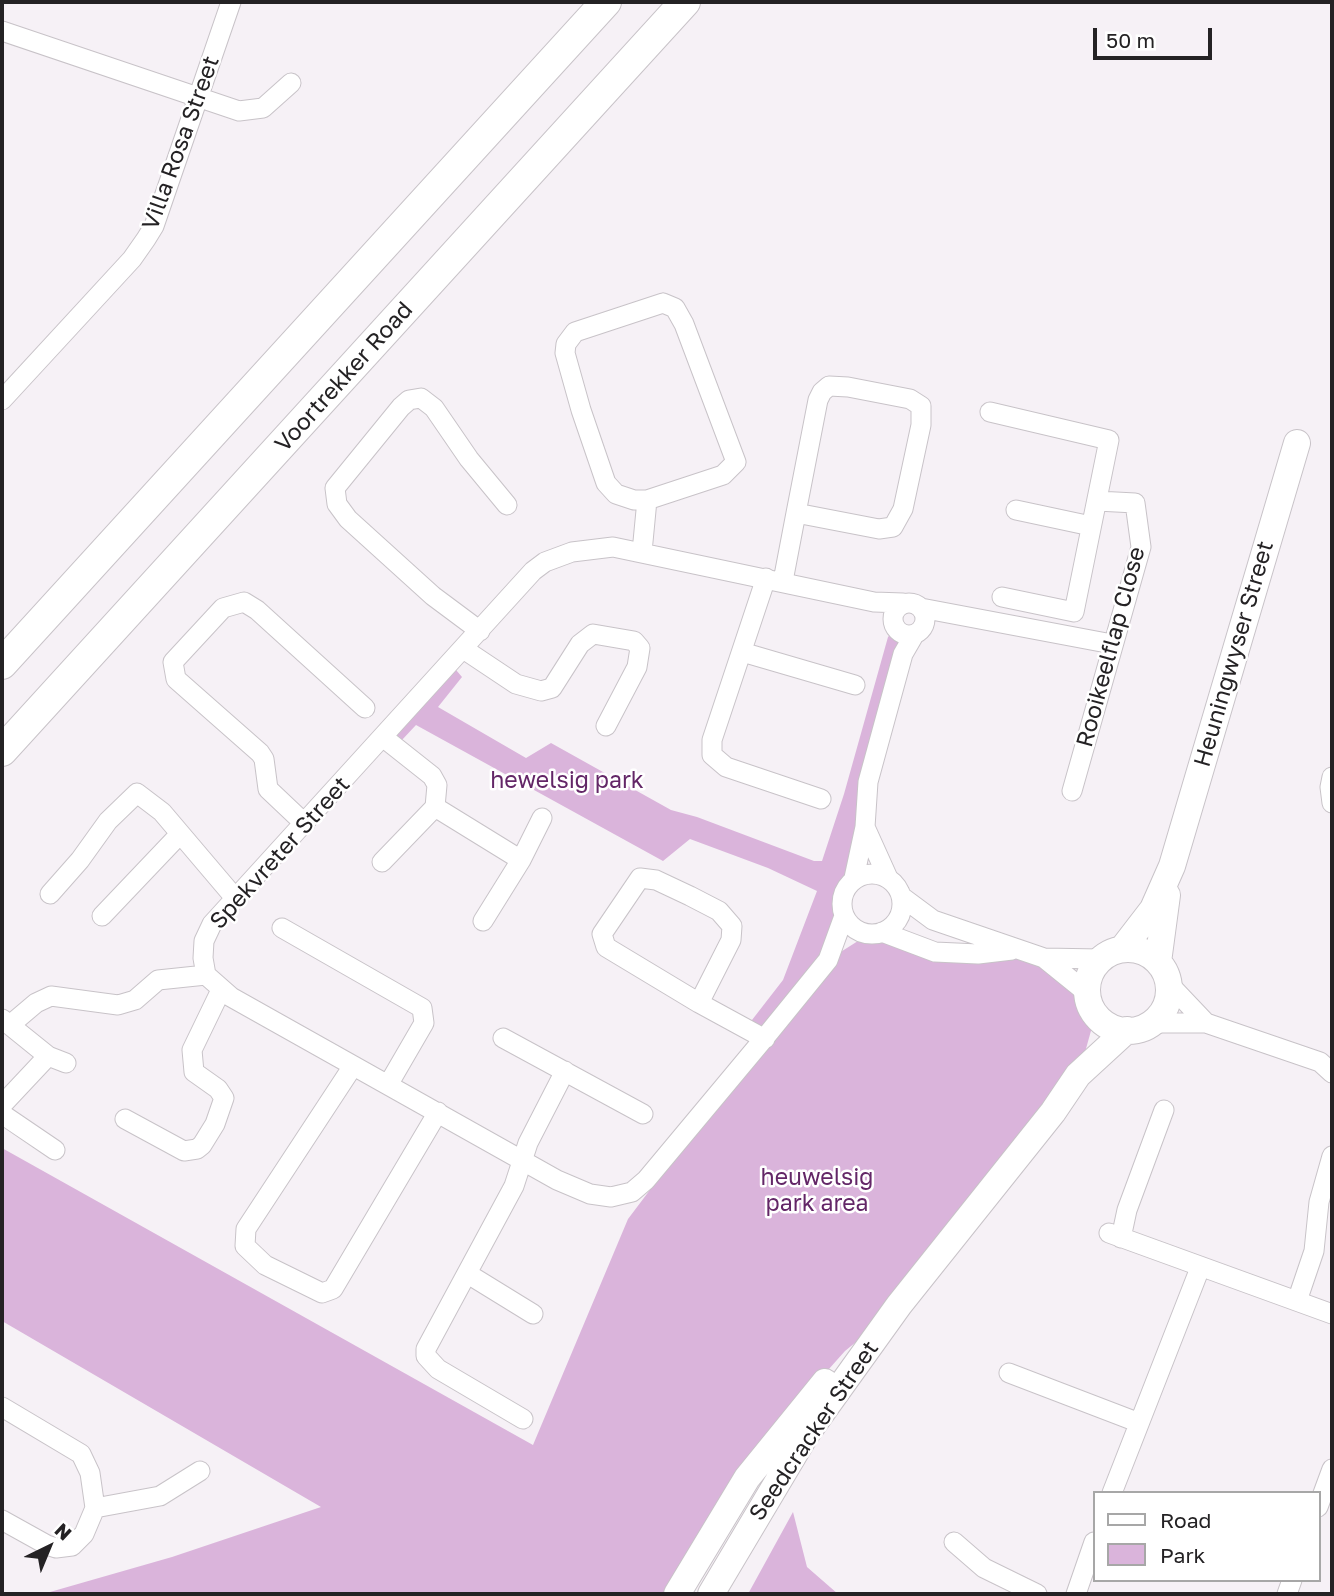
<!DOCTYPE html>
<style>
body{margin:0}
#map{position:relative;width:1334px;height:1596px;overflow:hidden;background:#f6f1f6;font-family:"Golos Text",sans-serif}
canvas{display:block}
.frame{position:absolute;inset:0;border:4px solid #242224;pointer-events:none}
.legend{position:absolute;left:1093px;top:1491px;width:228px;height:91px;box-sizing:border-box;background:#fff;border:2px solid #a7a7a7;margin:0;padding:9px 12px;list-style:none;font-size:21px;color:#242224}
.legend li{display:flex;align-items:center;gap:14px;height:35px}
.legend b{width:35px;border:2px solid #a7a7a7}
.north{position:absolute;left:14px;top:1512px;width:70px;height:70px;-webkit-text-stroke:5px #fff;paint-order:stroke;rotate:43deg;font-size:19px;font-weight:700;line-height:28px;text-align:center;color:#242224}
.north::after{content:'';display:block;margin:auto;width:24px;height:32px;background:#242224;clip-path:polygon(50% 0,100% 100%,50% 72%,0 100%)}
.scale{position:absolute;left:1093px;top:28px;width:119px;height:32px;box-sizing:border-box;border:4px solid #242224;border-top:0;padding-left:9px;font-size:21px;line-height:24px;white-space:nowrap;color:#242224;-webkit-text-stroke:5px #fff;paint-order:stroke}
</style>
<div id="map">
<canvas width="1334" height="1596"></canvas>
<div class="frame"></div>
<ul class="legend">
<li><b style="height:9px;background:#fff"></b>Road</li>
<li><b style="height:19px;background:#dab4db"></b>Park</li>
</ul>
<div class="north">N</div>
<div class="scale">50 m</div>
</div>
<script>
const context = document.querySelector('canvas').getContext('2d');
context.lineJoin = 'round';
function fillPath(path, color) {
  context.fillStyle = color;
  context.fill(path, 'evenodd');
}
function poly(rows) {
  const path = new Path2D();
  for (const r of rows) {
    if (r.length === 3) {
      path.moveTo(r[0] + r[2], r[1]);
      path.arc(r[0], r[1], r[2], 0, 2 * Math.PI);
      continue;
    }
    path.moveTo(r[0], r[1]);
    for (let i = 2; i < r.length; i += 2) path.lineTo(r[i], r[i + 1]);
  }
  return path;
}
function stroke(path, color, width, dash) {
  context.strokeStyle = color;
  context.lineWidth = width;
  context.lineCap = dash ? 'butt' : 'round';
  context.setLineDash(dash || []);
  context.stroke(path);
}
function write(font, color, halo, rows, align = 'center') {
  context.font = font + ' "Golos Text",sans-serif';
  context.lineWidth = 5;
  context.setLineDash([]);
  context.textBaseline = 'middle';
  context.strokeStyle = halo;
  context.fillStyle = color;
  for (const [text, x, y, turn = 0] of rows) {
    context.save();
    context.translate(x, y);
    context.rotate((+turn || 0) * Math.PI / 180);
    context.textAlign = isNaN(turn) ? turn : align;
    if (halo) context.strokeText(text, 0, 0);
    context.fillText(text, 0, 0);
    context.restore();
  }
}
fillPath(poly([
 [895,629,903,654,848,884,842,895,844,916,828,960,869,934,1044,958,1094,1020,1082,1063,895,1310,845,1351,762,1444,670,1594,43,1594,172,1557,321,1507,2,1321,2,1148,533,1445,628,1219,764,1039,745,1029,783,980,817,891,768,868,690,839,663,861,416,725,401,741,392,730,451,664,462,677,438,707,526,758,551,743,671,810,697,817,814,861,822,861,844,794,888,637],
 [793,1512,807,1567,838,1594,748,1594]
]), '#dab4db');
const street = poly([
 [2,31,239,111,263,108,291,83],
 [663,303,675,308,684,324,736,462,723,475,647,500,634,500,616,494,606,483,581,410,565,353,566,344,575,332,663,303],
 [2,400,132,259,146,239,154,226,231,2],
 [990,412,1109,440,1074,612,1002,597],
 [1016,510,1091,526],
 [642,552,647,500],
 [766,578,712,740,712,755,726,767,821,799],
 [783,581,796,513,818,400,822,392,829,386,848,387,910,399,921,406,921,425,903,509,893,527,879,529,796,513],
 [909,619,16],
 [921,608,1112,644],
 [480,631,433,596,348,519,337,504,335,488,401,407,409,400,421,398,434,408,469,459,507,505],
 [465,650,516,684,541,691,552,688,580,644,593,634,634,641,640,648,637,667,606,726],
 [742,652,855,685],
 [384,738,432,776,437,785,435,807,521,860],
 [1332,777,1330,787,1332,803],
 [1072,791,1141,547,1135,503,1097,501],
 [305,824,268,789,264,759,260,753,176,679,173,662,223,608,244,602,257,610,365,708],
 [865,827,888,878],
 [382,862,435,807],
 [872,904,30],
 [854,878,865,827,868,782,903,654,914,635],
 [50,894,80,860,108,821,137,793,162,812,235,898],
 [902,897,933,920,1044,958,1100,959],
 [102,916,180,834],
 [844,916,828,960,767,1035,646,1180,632,1192,611,1197,590,1194,557,1180,231,997,206,975,203,958,204,941,212,924,533,571,545,562,572,552,613,547,874,602,903,603],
 [483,921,521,860,542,818],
 [282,928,422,1008,424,1023,388,1085],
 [882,932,935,952,978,954,1012,950],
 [1044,958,1086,992],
 [1169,984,1206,1023],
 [699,1003,731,940,732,926,719,911,690,896,656,880,640,878,602,934,606,947,699,1003,765,1039],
 [2,1019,48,1056,66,1063],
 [1151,1023,1206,1023,1320,1062,1332,1073],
 [10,1025,36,1003,51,996,118,1005,135,1000,158,980,206,975],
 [503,1038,643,1114],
 [353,1066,246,1229,245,1246,265,1265,322,1293,333,1289,438,1112],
 [2,1105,48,1056],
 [2,1114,55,1150],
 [125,1119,184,1151,197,1149,202,1145,215,1124,224,1098,218,1089,194,1072,192,1050,221,990],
 [1109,1233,1332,1314],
 [1121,1238,1127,1210,1164,1110],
 [468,1274,533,1314],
 [1297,1301,1314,1251,1319,1202,1332,1156],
 [1009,1373,1137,1422],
 [2,1407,81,1454,90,1473,95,1508],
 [523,1419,438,1369,426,1356,426,1349,514,1186,528,1143,565,1071],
 [1112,1493,1200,1268],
 [1318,1507,1332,1469],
 [2,1520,47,1545,56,1548,72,1546,84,1534,95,1508,160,1496,200,1471],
 [954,1542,984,1568,1037,1594],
 [1076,1594,1094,1542],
 [1287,1594,1292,1580]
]);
const secondary = poly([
 [1123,948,1153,909,1172,866,1297,443],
 [1128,990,41],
 [1158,962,1167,895],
 [677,1594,747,1478,825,1382],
 [711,1594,805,1436,899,1305,1053,1112,1078,1075,1127,1030]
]);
const primary = poly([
 [2,664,606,2],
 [2,751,685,2]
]);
stroke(street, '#c8c3c8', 21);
stroke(secondary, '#c8c3c8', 28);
stroke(primary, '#c8c3c8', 32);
stroke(street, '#fff', 19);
stroke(secondary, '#fff', 26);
stroke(primary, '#fff', 30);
write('23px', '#242224', '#fff', [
 ["Villa Rosa Street",181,143,-70],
 ["Voortrekker Road",344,377,-48],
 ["Rooikeelflap Close",1111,647,-75],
 ["Heuningwyser Street",1234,654,-74],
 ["Spekvreter Street",280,853,-48],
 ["Seedcracker Street",814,1431,-56]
]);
write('23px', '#632667', '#fff', [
 ["hewelsig park",567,781],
 ["heuwelsig",817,1178],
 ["park area",817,1204]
]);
</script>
